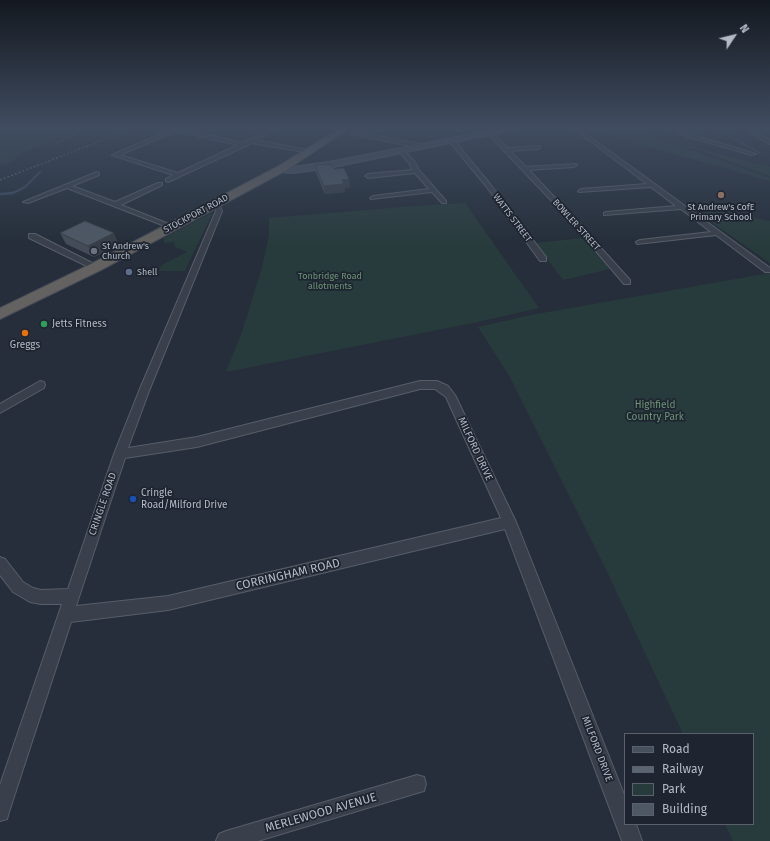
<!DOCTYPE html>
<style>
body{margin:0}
#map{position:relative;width:770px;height:841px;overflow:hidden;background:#252e3a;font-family:"Fira Sans",sans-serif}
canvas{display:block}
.legend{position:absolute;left:624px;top:733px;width:130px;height:92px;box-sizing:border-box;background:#1e2530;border:1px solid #5a616c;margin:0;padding:5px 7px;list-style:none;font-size:12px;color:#b4bbc6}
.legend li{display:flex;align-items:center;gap:8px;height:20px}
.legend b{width:20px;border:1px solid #5a616c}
.north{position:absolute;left:714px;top:16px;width:40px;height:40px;-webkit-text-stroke:3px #1e2530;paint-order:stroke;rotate:55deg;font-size:11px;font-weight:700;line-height:16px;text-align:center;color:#b4bbc6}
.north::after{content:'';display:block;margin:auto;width:14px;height:18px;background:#b4bbc6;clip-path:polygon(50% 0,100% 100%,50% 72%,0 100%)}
</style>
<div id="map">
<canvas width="770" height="841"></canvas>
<ul class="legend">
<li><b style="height:5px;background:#47505d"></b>Road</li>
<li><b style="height:5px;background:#5b6471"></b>Railway</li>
<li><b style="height:11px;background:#283b3c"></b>Park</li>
<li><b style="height:11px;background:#4e5865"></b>Building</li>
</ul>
<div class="north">N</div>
</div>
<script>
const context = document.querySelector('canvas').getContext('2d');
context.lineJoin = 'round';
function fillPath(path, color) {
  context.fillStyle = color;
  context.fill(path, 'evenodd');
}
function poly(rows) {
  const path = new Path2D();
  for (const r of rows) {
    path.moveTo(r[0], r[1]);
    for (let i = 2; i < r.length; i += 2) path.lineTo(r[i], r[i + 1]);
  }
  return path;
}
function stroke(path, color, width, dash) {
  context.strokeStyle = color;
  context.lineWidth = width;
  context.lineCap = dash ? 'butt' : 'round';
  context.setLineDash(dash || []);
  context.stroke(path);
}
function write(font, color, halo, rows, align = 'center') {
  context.font = font + ' "Fira Sans",sans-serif';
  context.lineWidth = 3.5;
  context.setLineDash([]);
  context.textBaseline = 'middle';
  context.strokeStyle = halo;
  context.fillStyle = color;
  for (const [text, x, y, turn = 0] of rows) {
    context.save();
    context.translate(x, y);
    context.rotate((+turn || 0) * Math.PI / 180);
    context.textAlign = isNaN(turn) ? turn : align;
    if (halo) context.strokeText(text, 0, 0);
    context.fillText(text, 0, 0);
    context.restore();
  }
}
fillPath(poly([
 [0,128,78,128,74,129,70,131,71,134,66,137,22,153,12,162,0,166],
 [582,128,606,128,675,145,694,151,770,178,770,181,620,139,609,132,589,133],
 [611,128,620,128,770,167,770,176,698,150],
 [465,203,539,308,473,323,226,372,243,329,262,267,269,235,269,218,414,206],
 [697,212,726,212,770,221,770,263],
 [210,214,212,214,185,271,159,271,162,265,187,252,175,247,174,242,164,243,164,238],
 [583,238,610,269,563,280,535,243],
 [770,273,770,841,733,841,725,824,753,824,753,734,683,734,602,561,510,377,478,327,531,315]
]), '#283b3c');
stroke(poly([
 [715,128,760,153],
 [56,143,77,133,79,130,78,129],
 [17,191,25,187,40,172]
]), '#3c4c62', 2);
stroke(poly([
 [0,194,13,193,19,190]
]), '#3c4c62', 2.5);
const minor = poly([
 [174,128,180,128,242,143,272,128,277,128,256,140,313,151,310,153,252,143,168,182,166,181,166,179,173,175,112,155,174,128],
 [176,131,238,145,178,173,120,155,176,131],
 [329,128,339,128,346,130,343,132,329,128],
 [573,128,578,128,770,268,770,272,765,272,716,235,637,244,636,242,640,240,711,232,681,209,604,215,604,213,606,212,676,206,651,187,579,192,578,191,581,189,647,184,573,128],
 [668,128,675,128,683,132,756,154,751,155,679,134,668,128],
 [741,128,747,128,770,140,770,144,741,128],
 [353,131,420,144,423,146,420,148,351,134,351,132,353,131],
 [488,132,492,132,508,148,540,146,540,148,538,149,510,151,526,167,576,164,577,165,574,167,529,170,571,215,630,280,630,284,624,284,567,217,488,134,488,132],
 [449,139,453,139,490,184,546,257,546,261,540,261,486,186,449,141,449,139],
 [401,148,414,161,419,170,446,201,446,203,442,203,432,192,371,199,370,198,373,196,429,189,415,173,368,178,365,176,368,174,412,170,409,163,398,150,401,148],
 [97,172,99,173,99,175,72,186,115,202,158,183,162,183,162,185,121,205,174,226,174,228,170,228,67,188,28,203,23,202,97,172],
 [211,204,220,206,222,211,149,391,128,448,197,437,420,381,437,381,448,386,455,395,516,522,625,797,625,824,636,824,642,841,622,841,505,529,168,610,71,622,9,812,7,819,0,821,0,785,62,604,41,604,30,602,13,592,0,575,0,557,5,559,23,582,33,588,41,590,68,589,114,454,139,391,216,211,215,208,210,205,211,204],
 [420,389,435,389,446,397,501,518,168,596,76,606,125,458,197,447,420,389],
 [29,234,35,234,100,267,96,269,93,269,29,238,29,234],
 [40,381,44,382,45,385,44,388,0,413,0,404,40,381],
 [417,775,424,777,426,784,424,791,417,793,258,841,216,841,219,834,226,831,417,775]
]);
const secondary = poly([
 [503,128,517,128,513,130,329,168,293,173,281,172,277,169,281,166,293,167,329,162,503,128]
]);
const trunk = poly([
 [340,128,350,128,285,171,101,270,0,319,0,308,91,264,277,167,340,128]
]);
stroke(minor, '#575e69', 2);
stroke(secondary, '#575e69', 2);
stroke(trunk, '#444b56', 2);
fillPath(minor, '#39404b');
fillPath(secondary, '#47505d');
fillPath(trunk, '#646260');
stroke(poly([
 [0,180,134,128]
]), '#5b6471', 1.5, [2, 2]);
fillPath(poly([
 [315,165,349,179,350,187,345,188,345,192,325,194,316,173],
 [60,233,119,245,94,257,66,244]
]), '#434c57');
fillPath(poly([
 [349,179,350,187,345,188,345,192,325,194,324,186,342,180],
 [114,233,119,245,94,257,88,246]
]), '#373e47');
const building = poly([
 [331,164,334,169,344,168,349,179,342,180,344,184,324,186,315,165,331,164],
 [85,221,114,233,88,246,60,233,85,221]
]);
fillPath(building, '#4e5865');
stroke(building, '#373e47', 1);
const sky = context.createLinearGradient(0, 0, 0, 246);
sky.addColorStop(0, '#141920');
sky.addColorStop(0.52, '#404c60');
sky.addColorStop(1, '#404c6000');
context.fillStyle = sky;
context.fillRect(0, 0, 770, 246);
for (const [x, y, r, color] of [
 [721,195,4,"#8d6e63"],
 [94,251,4,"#6b7280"],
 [129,272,4,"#5c6f8a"],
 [44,324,4,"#2e9e5b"],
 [25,333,4,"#e8710a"],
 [133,499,4,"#1a4fb4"]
]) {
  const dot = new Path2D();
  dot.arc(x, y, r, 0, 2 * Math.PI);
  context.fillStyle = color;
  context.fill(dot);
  stroke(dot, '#1e2530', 1.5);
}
write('9px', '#b4bbc6', '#1e2530', [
 ["St Andrew's CofE",721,207,"center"],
 ["Primary School",721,217,"center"],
 ["St Andrew's",102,246],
 ["Church",102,256],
 ["Shell",137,272]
], 'left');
write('9px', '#b4bbc6', '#1e2530', [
 ["STOCKPORT ROAD",196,214,-28],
 ["WATTS STREET",512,218,53],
 ["BOWLER STREET",576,225,48]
]);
write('9px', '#6d9576', '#1e2530', [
 ["Tonbridge Road",330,276],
 ["allotments",330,286]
]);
write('10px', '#b4bbc6', '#1e2530', [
 ["Jetts Fitness",52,324],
 ["Greggs",25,345,"center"],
 ["Cringle",141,493],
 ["Road/Milford Drive",141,505]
], 'left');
write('10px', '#6d9576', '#1e2530', [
 ["Highfield",655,405],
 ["Country Park",655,417]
]);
write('10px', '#b4bbc6', '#1e2530', [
 ["MILFORD DRIVE",475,449,65],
 ["CRINGLE ROAD",103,504,-71],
 ["MILFORD DRIVE",597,749,69]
]);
write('12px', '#b4bbc6', '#1e2530', [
 ["CORRINGHAM ROAD",288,575,-13],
 ["MERLEWOOD AVENUE",321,813,-16]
]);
</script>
